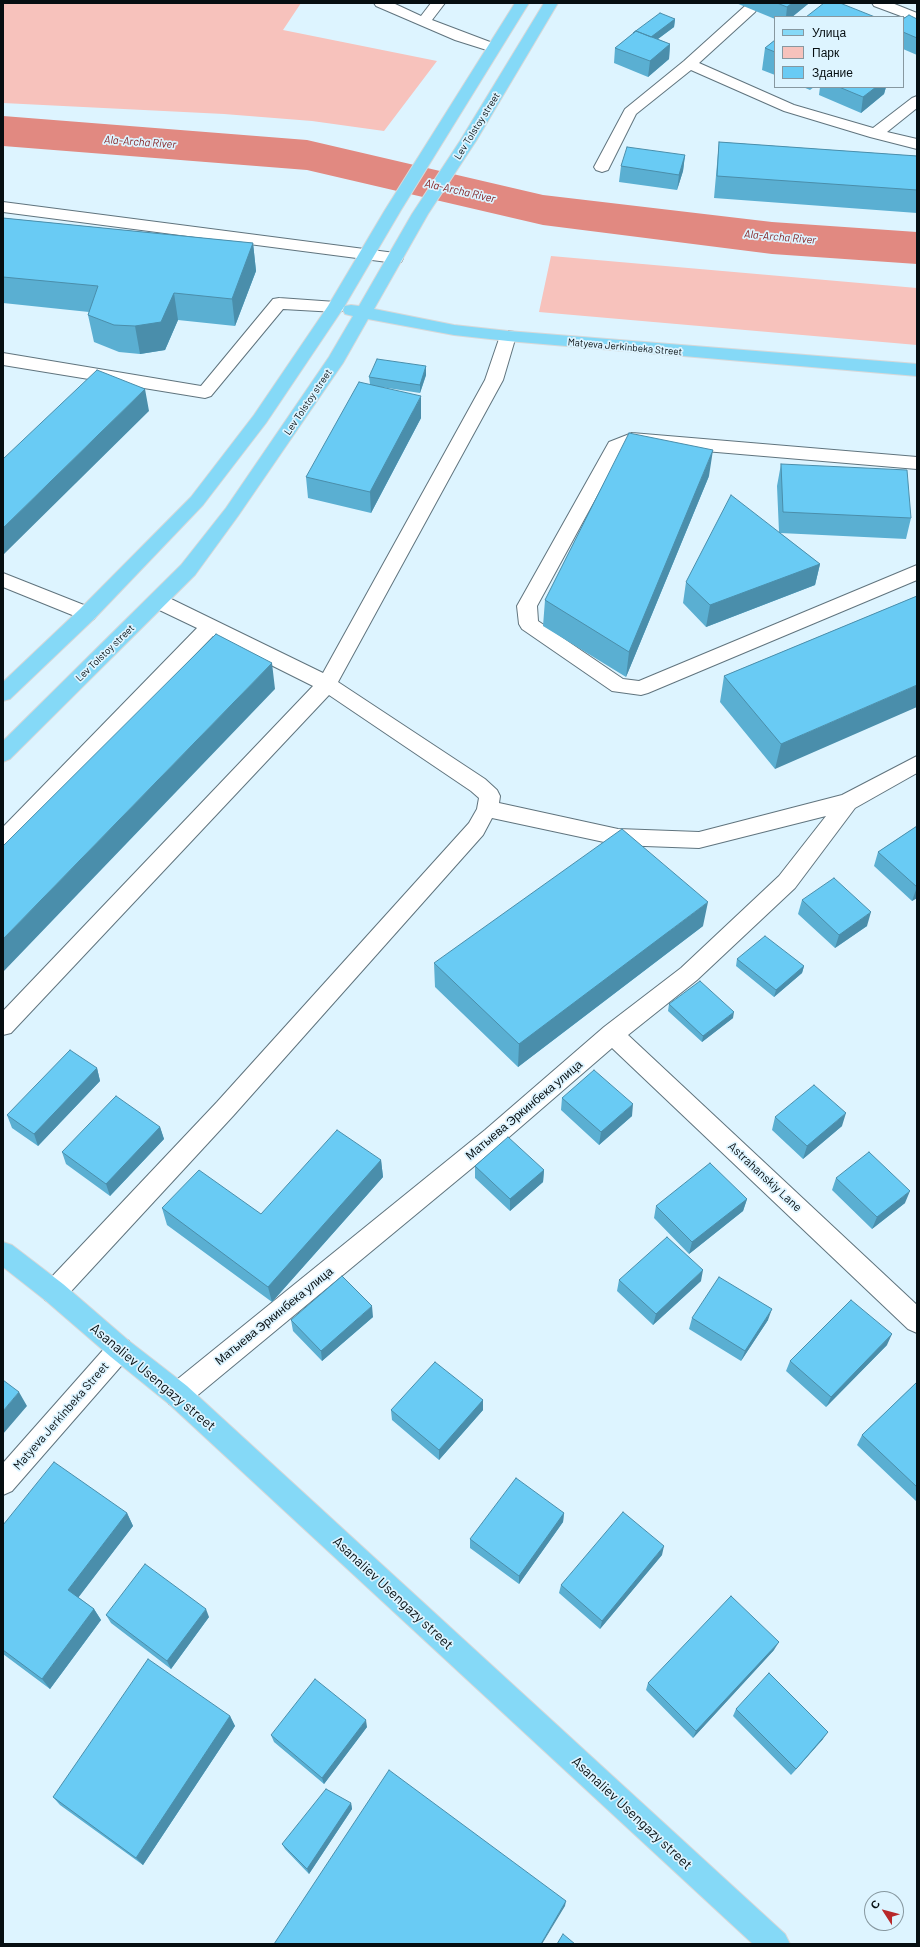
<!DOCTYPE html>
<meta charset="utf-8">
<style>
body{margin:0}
#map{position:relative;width:920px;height:1947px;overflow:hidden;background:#ddf4ff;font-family:Barlow,sans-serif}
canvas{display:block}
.frame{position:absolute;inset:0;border:4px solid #060e11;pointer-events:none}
.legend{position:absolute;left:774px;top:16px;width:130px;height:72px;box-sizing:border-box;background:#ddf4ff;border:1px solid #8798a0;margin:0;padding:5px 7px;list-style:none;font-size:12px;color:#060e11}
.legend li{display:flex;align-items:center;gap:8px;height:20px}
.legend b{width:20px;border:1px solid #8798a0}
.north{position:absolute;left:864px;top:1891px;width:40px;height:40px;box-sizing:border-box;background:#ddf4ff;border:1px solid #8798a0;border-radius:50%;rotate:306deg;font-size:11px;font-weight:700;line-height:16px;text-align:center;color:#060e11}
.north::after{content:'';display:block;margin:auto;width:14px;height:18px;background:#b8282a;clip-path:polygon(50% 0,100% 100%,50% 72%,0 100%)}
</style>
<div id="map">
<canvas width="920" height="1947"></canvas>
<div class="frame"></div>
<ul class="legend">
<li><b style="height:5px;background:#85d9f7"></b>Улица</li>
<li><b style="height:11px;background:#f7c2bc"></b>Парк</li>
<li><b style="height:11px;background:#69cbf4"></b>Здание</li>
</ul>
<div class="north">С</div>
</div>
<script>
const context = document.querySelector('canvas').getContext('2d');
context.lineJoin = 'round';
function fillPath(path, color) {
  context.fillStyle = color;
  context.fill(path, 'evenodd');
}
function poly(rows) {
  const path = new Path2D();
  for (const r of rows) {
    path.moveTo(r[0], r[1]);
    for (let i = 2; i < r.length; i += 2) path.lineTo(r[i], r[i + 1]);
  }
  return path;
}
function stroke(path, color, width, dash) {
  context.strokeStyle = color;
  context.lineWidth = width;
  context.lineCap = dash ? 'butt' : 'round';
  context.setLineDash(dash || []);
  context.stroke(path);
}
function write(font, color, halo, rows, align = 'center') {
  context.font = font + ' Barlow,sans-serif';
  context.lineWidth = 3.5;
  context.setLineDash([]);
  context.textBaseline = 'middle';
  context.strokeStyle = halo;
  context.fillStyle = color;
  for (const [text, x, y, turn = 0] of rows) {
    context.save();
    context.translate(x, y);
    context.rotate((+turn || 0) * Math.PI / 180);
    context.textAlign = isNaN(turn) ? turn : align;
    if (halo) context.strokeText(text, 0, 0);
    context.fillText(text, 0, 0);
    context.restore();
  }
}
fillPath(poly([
 [3,3,301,3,283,30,437,61,384,131,312,121,224,114,3,103],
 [551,256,917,288,917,345,539,312]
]), '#f7c2bc');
fillPath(poly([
 [3,116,307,140,543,195,772,222,917,232,917,264,772,254,543,225,307,170,3,146,3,116]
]), '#e18981');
const minor = poly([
 [374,3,393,3,421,16,431,3,445,3,432,20,498,45,500,48,498,51,493,52,455,40,376,6,374,3],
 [872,3,892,3,917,13,917,22,874,6,872,3],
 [750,5,755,6,757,9,755,12,699,63,794,105,873,128,912,98,917,96,917,108,887,132,917,139,917,149,870,137,784,111,691,70,636,114,608,170,602,172,596,170,594,167,625,109,684,61,745,6,750,5],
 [3,202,395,253,401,254,403,258,401,262,395,263,3,212,3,202],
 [279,298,336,302,342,303,344,307,342,311,336,312,283,309,211,396,205,398,3,365,3,353,201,386,273,299,279,298],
 [508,331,514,332,516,336,503,380,338,682,485,779,497,790,500,796,499,803,618,829,699,832,842,795,917,756,917,773,855,808,795,888,697,980,628,1035,917,1305,917,1333,908,1329,612,1048,501,1144,187,1404,178,1407,169,1404,165,1395,169,1386,485,1130,604,1027,681,968,779,876,826,816,699,848,618,845,492,818,483,835,233,1116,63,1300,54,1303,45,1300,42,1292,45,1284,217,1102,469,823,477,809,479,798,471,791,329,695,11,1033,3,1035,3,1011,313,686,213,636,10,846,3,848,3,827,197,628,151,606,148,601,151,596,158,594,165,596,323,673,485,380,500,336,502,332,508,331],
 [632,433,917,457,917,469,634,445,622,450,537,606,538,621,623,679,639,681,917,565,917,580,648,693,641,695,612,691,522,629,519,624,517,606,609,442,632,433],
 [3,573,94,609,97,614,94,619,87,621,3,587,3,573],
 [120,1337,129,1341,132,1349,129,1357,12,1491,3,1495,3,1463,111,1341,120,1337]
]);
const major = poly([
 [515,3,529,3,401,210,344,307,266,423,203,505,94,619,10,699,3,701,3,682,80,609,191,497,254,415,328,306,385,210,515,3],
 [544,3,558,3,476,141,428,214,374,309,454,325,508,331,917,364,917,376,508,341,454,335,368,319,343,363,238,516,195,575,10,759,3,762,3,741,181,565,226,508,329,357,353,316,345,314,343,310,345,306,351,305,359,306,412,214,460,141,544,3],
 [3,1242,12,1245,63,1284,129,1341,187,1386,785,1934,790,1944,753,1944,169,1404,111,1357,45,1300,3,1267,3,1242]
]);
stroke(minor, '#60747e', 2);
stroke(major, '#d7d8d9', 2);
fillPath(minor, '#fff');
fillPath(major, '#85d9f7');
fillPath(poly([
 [736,3,808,3,808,4,792,17,775,17,775,19],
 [675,19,674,27,658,39,670,44,669,59,648,77,614,63,615,48,633,34,633,33],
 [903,19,917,19,917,55,903,49],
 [775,40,775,75,762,70,765,48],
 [803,87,814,87,810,90],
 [820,87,886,87,884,94,861,113,819,95],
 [719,142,917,156,917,213,714,198,717,164],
 [685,155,683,171,677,190,619,182,621,166],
 [3,218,253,243,256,271,235,326,178,320,165,350,140,354,119,352,94,342,88,315,89,312,3,303],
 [426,366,426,375,420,393,381,387,421,418,371,513,308,498,306,477,370,384,369,377],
 [781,464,911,518,906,539,780,533,820,564,815,585,706,627,683,603,686,582,779,532,777,486],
 [709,476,626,677,543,626,545,600],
 [917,596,775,769,720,702,724,676],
 [917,826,917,898,912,901,874,866,878,852],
 [802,900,867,926,835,948,798,914],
 [703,926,518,1067,435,987,434,963],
 [737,959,804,966,802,973,774,997,736,966],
 [669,1004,733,1018,702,1042,668,1011],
 [97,1068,100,1081,38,1146,12,1128,7,1115],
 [562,1098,632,1116,599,1145,561,1110],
 [775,1117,842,1126,803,1159,772,1130],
 [160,1127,164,1139,110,1196,66,1164,62,1152],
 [381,1160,383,1177,272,1302,167,1225,162,1208,261,1214],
 [475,1166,544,1170,543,1182,510,1211,475,1178],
 [836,1178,905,1203,872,1229,832,1190],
 [747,1199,743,1211,689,1254,654,1218,656,1206],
 [619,1280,701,1281,653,1325,617,1291],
 [373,1317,322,1361,293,1331,291,1320],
 [692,1318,768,1320,741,1361,689,1329],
 [887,1345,826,1407,786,1371,790,1361],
 [917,1382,917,1502,857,1445,862,1435],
 [483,1400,483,1410,439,1460,392,1420,391,1410],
 [127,1513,133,1526,78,1597,94,1609,101,1620,50,1689,3,1654,3,1525],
 [564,1513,563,1522,519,1584,470,1548,470,1539],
 [662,1555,600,1629,559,1593,561,1585],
 [106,1615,209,1617,171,1669,111,1623],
 [774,1650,693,1738,646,1690,648,1683],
 [736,1709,823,1739,791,1775,733,1716],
 [230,1716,235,1726,143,1865,60,1805,53,1797],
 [367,1727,324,1784,274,1742,271,1735],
 [351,1803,352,1809,309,1874,285,1849,282,1844]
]), '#5aafd2');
fillPath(poly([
 [792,3,808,3,808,4,792,17,786,17,787,7],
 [675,19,674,27,647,47,648,39],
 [670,44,669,59,648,77,650,61],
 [876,87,886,87,884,94,861,113,863,97],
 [685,155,683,171,677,190,679,175],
 [253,243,256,271,235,326,232,299],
 [174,293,178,320,165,350,140,354,135,326],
 [426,366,426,375,420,393,420,385],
 [145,389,149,411,3,555,3,528],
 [421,396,421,418,371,513,370,492],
 [713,450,709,476,626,677,629,652],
 [820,564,815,585,706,627,710,605],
 [272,663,275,689,3,972,3,939],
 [917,685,917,707,775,769,781,744],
 [917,887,917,898,912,901],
 [708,902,703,926,518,1067,519,1044],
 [871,912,867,926,835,948,839,935],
 [804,966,802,973,774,997,776,990],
 [734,1012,733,1018,702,1042,703,1036],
 [97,1068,100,1081,38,1146,34,1134],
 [633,1104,632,1116,599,1145,601,1132],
 [846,1113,842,1126,803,1159,807,1146],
 [160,1127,164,1139,110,1196,106,1184],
 [381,1160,383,1177,272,1302,268,1287],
 [544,1170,543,1182,510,1211,510,1199],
 [910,1191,905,1203,872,1229,877,1217],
 [747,1199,743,1211,689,1254,692,1242],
 [703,1270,701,1281,653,1325,656,1314],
 [372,1306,373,1317,322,1361,321,1351],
 [772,1309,768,1320,741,1361,745,1351],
 [892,1334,887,1345,826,1407,831,1397],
 [19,1392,27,1406,3,1434,3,1411],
 [483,1400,483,1410,439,1460,439,1450],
 [127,1513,133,1526,75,1602,68,1590],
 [564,1513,563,1522,519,1584,519,1576],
 [664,1546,662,1555,600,1629,602,1621],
 [94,1609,101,1620,50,1689,42,1679],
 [206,1609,209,1617,171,1669,167,1661],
 [779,1642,774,1650,693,1738,696,1731],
 [230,1716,235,1726,143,1865,136,1858],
 [366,1720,367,1727,324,1784,322,1778],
 [828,1732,823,1739,791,1775,796,1769],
 [351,1803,352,1809,309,1874,307,1869],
 [566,1901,565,1906,542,1944,541,1944]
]), '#4a8eab');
const building = poly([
 [777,3,792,3,787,7,777,3],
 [824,3,840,3,875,17,806,17,824,3],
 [660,13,675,19,651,37,636,31,633,33,660,13],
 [909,15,917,19,917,38,903,32,903,19,909,15],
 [636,31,670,44,650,61,615,48,636,31],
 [775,40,775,52,765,48,775,40],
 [839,87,876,87,863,97,839,87],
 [719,142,917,156,917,190,717,176,719,142],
 [627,147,685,155,679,175,621,166,627,147],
 [3,218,253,243,232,299,174,293,161,322,135,326,114,325,88,315,98,286,3,277,3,218],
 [377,359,426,366,420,385,369,377,377,359],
 [97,370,145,389,3,528,3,459,97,370],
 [359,382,421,396,370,492,306,477,359,382],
 [629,433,713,450,629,652,545,600,629,433],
 [781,464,907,470,911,518,783,512,781,464],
 [731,495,820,564,710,605,686,582,731,495],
 [917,596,917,685,781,744,724,676,917,596],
 [216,634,272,663,3,939,3,846,216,634],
 [917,826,917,887,878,852,917,826],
 [622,829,708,902,519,1044,434,963,622,829],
 [834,878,871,912,839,935,802,900,834,878],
 [765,936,804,966,776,990,737,959,765,936],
 [700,981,734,1012,703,1036,669,1004,700,981],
 [70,1050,97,1068,34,1134,7,1115,70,1050],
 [594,1070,633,1104,601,1132,562,1098,594,1070],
 [814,1085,846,1113,807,1146,775,1117,814,1085],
 [116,1096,160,1127,106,1184,62,1152,116,1096],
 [337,1130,381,1160,268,1287,162,1208,199,1170,261,1214,337,1130],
 [508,1137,544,1170,510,1199,475,1166,508,1137],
 [869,1152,910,1191,877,1217,836,1178,869,1152],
 [710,1163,747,1199,692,1242,656,1206,710,1163],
 [667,1237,703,1270,656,1314,619,1280,667,1237],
 [342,1276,372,1306,321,1351,291,1320,342,1276],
 [719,1277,772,1309,745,1351,692,1318,719,1277],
 [851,1300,892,1334,831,1397,790,1361,851,1300],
 [435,1362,483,1400,439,1450,391,1410,435,1362],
 [3,1380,19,1392,3,1411,3,1380],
 [917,1382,917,1487,862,1435,917,1382],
 [54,1462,127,1513,68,1590,94,1609,42,1679,3,1650,3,1525,54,1462],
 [516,1478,564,1513,519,1576,470,1539,516,1478],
 [623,1512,664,1546,602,1621,561,1585,623,1512],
 [145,1564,206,1609,167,1661,106,1615,145,1564],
 [731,1596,779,1642,696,1731,648,1683,731,1596],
 [148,1659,230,1716,136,1858,53,1797,148,1659],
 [769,1673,828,1732,796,1769,736,1709,769,1673],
 [315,1679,366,1720,322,1778,271,1735,315,1679],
 [389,1770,566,1901,541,1944,274,1944,389,1770],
 [326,1789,351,1803,307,1869,282,1844,326,1789],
 [563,1934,575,1944,557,1944,563,1934]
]);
fillPath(building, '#69cbf4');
stroke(building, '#4a8eab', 1);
write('10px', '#060e11', '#ddf4ff', [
 ["Lev Tolstoy street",477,126,-58],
 ["Matyeva Jerkinbeka Street",625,347,5],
 ["Lev Tolstoy street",308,402,-56],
 ["Lev Tolstoy street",105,653,-44]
]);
write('italic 11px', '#821b1c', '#ddf4ff', [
 ["Ala-Archa River",140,142,4],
 ["Ala-Archa River",460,191,13],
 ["Ala-Archa River",780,237,5]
]);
write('12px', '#060e11', '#ddf4ff', [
 ["Матыева Эркинбека улица",524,1110,-40],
 ["Astrahanskiy Lane",765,1177,43],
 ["Матыева Эркинбека улица",274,1316,-39],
 ["Matyeva Jerkinbeka Street",61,1416,-49]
]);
write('14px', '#060e11', '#ddf4ff', [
 ["Asanaliev Usengazy street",153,1377,40],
 ["Asanaliev Usengazy street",393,1593,43],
 ["Asanaliev Usengazy street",632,1813,43]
]);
</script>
